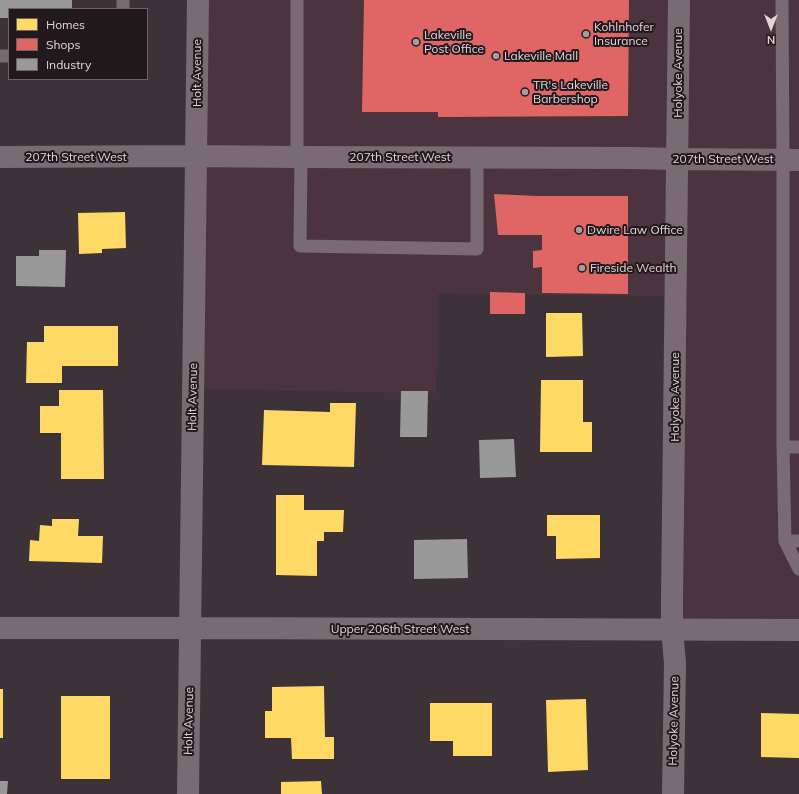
<!DOCTYPE html>
<style>
body{margin:0}
#map{position:relative;width:799px;height:794px;overflow:hidden;background:#3d3237;font-family:Mulish,sans-serif}
canvas{display:block}
.legend{position:absolute;left:8px;top:8px;width:140px;height:72px;box-sizing:border-box;background:#22191d;border:1px solid #6e6468;margin:0;padding:5px 7px;list-style:none;font-size:12px;color:#e1d4d9}
.legend li{display:flex;align-items:center;gap:8px;height:20px}
.legend b{width:20px;border:1px solid #6e6468}
.north{position:absolute;left:751px;top:8px;width:40px;height:40px;-webkit-text-stroke:3px #22191d;paint-order:stroke;rotate:180deg;font-size:11px;font-weight:700;line-height:16px;text-align:center;color:#e1d4d9}
.north::after{content:'';display:block;margin:auto;width:14px;height:18px;background:#e1d4d9;clip-path:polygon(50% 0,100% 100%,50% 72%,0 100%)}
</style>
<div id="map">
<canvas width="799" height="794"></canvas>
<ul class="legend">
<li><b style="height:11px;background:#ffd966"></b>Homes</li>
<li><b style="height:11px;background:#e06666"></b>Shops</li>
<li><b style="height:11px;background:#999"></b>Industry</li>
</ul>
<div class="north">N</div>
</div>
<script>
const context = document.querySelector('canvas').getContext('2d');
context.lineJoin = 'round';
function fillPath(path, color) {
  context.fillStyle = color;
  context.fill(path, 'evenodd');
}
function poly(rows) {
  const path = new Path2D();
  for (const r of rows) {
    path.moveTo(r[0], r[1]);
    for (let i = 2; i < r.length; i += 2) path.lineTo(r[i], r[i + 1]);
  }
  return path;
}
function stroke(path, color, width, dash) {
  context.strokeStyle = color;
  context.lineWidth = width;
  context.lineCap = dash ? 'butt' : 'round';
  context.setLineDash(dash || []);
  context.stroke(path);
}
function write(font, color, halo, rows, align = 'center') {
  context.font = font + ' Mulish,sans-serif';
  context.lineWidth = 4;
  context.setLineDash([]);
  context.textBaseline = 'middle';
  context.strokeStyle = halo;
  context.fillStyle = color;
  for (const [text, x, y, turn = 0] of rows) {
    context.save();
    context.translate(x, y);
    context.rotate((+turn || 0) * Math.PI / 180);
    context.textAlign = isNaN(turn) ? turn : align;
    if (halo) context.strokeText(text, 0, 0);
    context.fillText(text, 0, 0);
    context.restore();
  }
}
fillPath(poly([
 [198,0,799,0,799,630,672,629,675,296,438,294,436,393,193,389]
]), '#4c343f');
fillPath(poly([
 [125,212,126,248,102,249,102,253,79,254,78,213],
 [546,313,582,313,583,356,546,357],
 [44,326,118,326,118,366,62,366,62,383,26,383,27,342,44,342],
 [541,380,583,380,583,422,592,422,592,452,540,452],
 [59,390,103,390,104,479,61,479,61,433,40,433,40,406,59,406],
 [330,403,356,403,354,467,262,465,264,410,330,412],
 [276,495,304,495,304,510,344,510,343,532,324,532,324,541,317,541,317,576,276,575],
 [547,515,600,515,600,558,556,559,556,536,547,536],
 [52,519,79,519,78,536,103,536,102,563,29,561,30,540,39,541,40,525,52,526],
 [324,686,325,737,334,737,334,759,292,759,291,738,265,738,265,711,272,711,272,687],
 [0,689,3,689,3,738,0,738],
 [61,696,110,696,110,779,61,779],
 [586,699,588,770,548,772,546,700],
 [430,703,492,703,492,756,453,756,453,741,430,741],
 [761,713,799,714,799,758,761,757],
 [321,781,322,794,281,794,281,782]
]), '#ffd966');
fillPath(poly([
 [364,0,629,0,628,116,438,117,438,112,362,112],
 [494,194,536,196,628,196,628,294,542,293,542,267,533,268,533,251,542,250,542,235,498,235],
 [490,292,525,293,525,314,490,314]
]), '#e06666');
fillPath(poly([
 [0,0,72,0,72,9,9,9,9,18,0,18],
 [39,250,66,250,65,287,16,286,16,256,39,256],
 [401,391,428,391,427,437,400,437],
 [514,439,516,477,480,478,479,440],
 [467,539,468,578,414,579,414,540],
 [0,781,8,781,7,794,0,794]
]), '#999');
stroke(poly([
 [782,0,783,160,783,447,785,541,799,569],
 [123,9,123,0],
 [0,56,9,56],
 [297,157,297,0],
 [301,157,300,246,477,249,477,157],
 [783,447,799,447],
 [785,541,799,541]
]), '#786c72', 13);
stroke(poly([
 [0,157,196,156,297,157,632,158,677,159],
 [0,628,190,628,799,630],
 [188,794,198,0]
]), '#786c72', 22);
stroke(poly([
 [677,159,799,160],
 [673,794,675,663,672,629,672,597,679,0]
]), '#786c72', 22);
for (const [x, y, r, color] of [
 [586,34,4,"#a89ba0"],
 [416,42,4,"#a89ba0"],
 [496,56,4,"#a89ba0"],
 [525,92,4,"#a89ba0"],
 [579,230,4,"#a89ba0"],
 [582,268,4,"#a89ba0"]
]) {
  const dot = new Path2D();
  dot.arc(x, y, r, 0, 2 * Math.PI);
  context.fillStyle = color;
  context.fill(dot);
  stroke(dot, '#22191d', 1.5);
}
write('12px', '#e1d4d9', '#22191d', [
 ["Kohlnhofer",594,27],
 ["Insurance",594,41],
 ["Lakeville",424,35],
 ["Post Office",424,49],
 ["Lakeville Mall",504,56],
 ["TR's Lakeville",533,85],
 ["Barbershop",533,99],
 ["Dwire Law Office",587,230],
 ["Fireside Wealth",590,268]
], 'left');
write('12px', '#e1d4d9', '#22191d', [
 ["Holt Avenue",197,73,-90],
 ["Holyoke Avenue",678,73,-90],
 ["207th Street West",76,157],
 ["207th Street West",400,157],
 ["207th Street West",723,159],
 ["Holt Avenue",193,397,-89],
 ["Holyoke Avenue",675,397,-90],
 ["Upper 206th Street West",400,629],
 ["Holt Avenue",189,721,-89],
 ["Holyoke Avenue",674,721,-89]
]);
</script>
